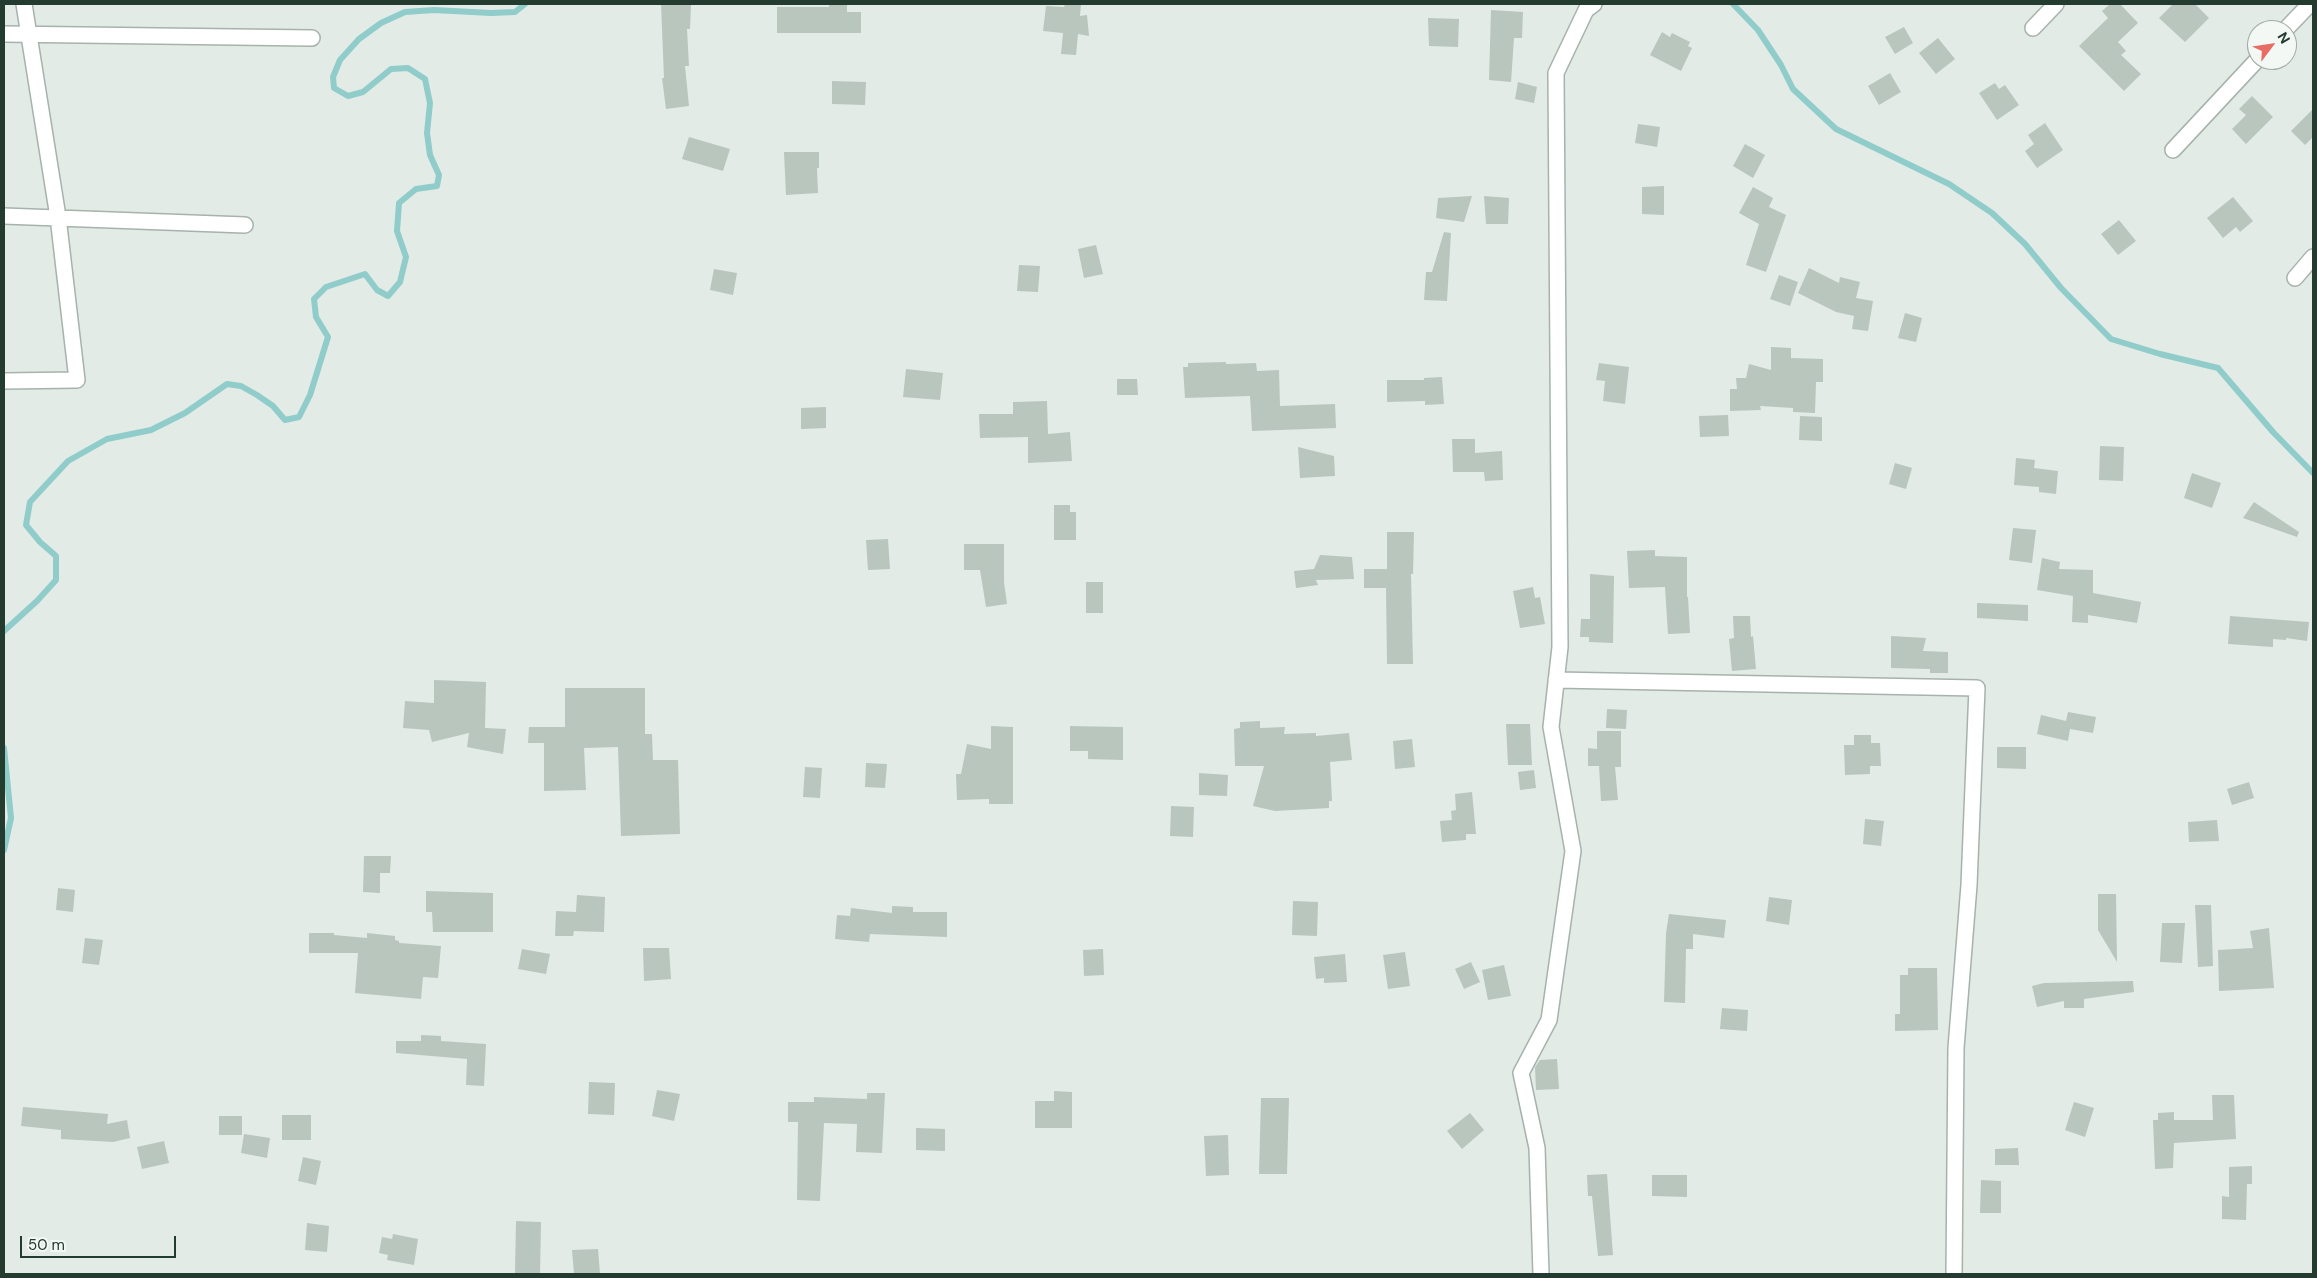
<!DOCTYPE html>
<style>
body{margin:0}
#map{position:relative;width:2317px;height:1278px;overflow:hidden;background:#e3ebe6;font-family:"DM Sans",sans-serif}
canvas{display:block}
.frame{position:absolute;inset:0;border:5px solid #243b30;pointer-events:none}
.north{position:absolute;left:2247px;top:20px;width:50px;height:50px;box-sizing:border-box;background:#f3f8f4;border:1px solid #a0aca6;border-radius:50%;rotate:59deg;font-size:14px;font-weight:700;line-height:20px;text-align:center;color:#243b30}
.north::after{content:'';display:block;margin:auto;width:18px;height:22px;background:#e76c65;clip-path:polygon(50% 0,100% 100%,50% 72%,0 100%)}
.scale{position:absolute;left:20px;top:1236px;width:156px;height:22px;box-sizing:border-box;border:2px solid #243b30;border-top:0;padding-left:6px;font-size:15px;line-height:18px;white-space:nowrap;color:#243b30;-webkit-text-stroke:4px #f3f8f4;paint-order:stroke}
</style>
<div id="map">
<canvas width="2317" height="1278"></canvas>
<div class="frame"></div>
<div class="north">N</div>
<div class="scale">50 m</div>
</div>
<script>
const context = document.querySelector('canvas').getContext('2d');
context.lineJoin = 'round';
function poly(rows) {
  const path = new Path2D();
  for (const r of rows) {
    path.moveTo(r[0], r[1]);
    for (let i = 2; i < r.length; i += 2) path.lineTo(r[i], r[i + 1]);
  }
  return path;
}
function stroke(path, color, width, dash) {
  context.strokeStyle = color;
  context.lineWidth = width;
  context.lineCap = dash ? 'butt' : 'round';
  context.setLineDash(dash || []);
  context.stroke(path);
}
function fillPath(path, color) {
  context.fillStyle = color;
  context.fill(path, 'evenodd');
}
stroke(poly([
 [1733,4,1758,30,1781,65,1793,89,1836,129,1949,184,1992,213,2025,244,2061,288,2111,339,2160,354,2218,368,2273,432,2313,473],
 [4,631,37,601,56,580,56,556,40,542,26,525,30,502,68,461,107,439,151,430,185,413,227,384,241,386,257,395,273,406,285,420,299,417,310,395,328,337,316,317,314,299,326,287,365,274,377,290,388,296,400,282,406,257,397,231,399,203,416,189,437,186,439,175,430,155,427,133,430,103,425,79,408,68,391,69,363,92,348,96,334,88,333,77,340,60,359,39,381,23,405,12,434,10,491,13,515,12,525,4],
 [4,748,11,818,4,850]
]), '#8fccca', 6);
fillPath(poly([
 [661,4,691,5,690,29,687,29,689,66,685,66,689,106,666,109,662,78,664,78],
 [829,4,847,4,847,12,861,12,861,33,777,33,777,7,829,7],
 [1065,4,1081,4,1080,16,1087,15,1089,36,1078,34,1076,55,1061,54,1063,33,1043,31,1046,6,1064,7],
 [2110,4,2120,4,2138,23,2118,42,2126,51,2121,55,2141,74,2124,91,2079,46,2108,18,2102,11],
 [2173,4,2195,4,2209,18,2185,42,2159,18],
 [1491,10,1523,12,1522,38,1514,38,1511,82,1489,80],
 [1428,18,1459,19,1458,47,1429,46],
 [1904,27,1913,43,1895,54,1885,37],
 [1662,32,1670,37,1672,33,1690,42,1688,46,1692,48,1681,71,1650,55],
 [1938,38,1955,59,1936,74,1919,53],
 [1890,73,1901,92,1879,105,1868,86],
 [832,81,866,82,865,105,832,104],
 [1518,82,1537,87,1534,103,1515,99],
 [1995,83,1999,89,2005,85,2019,105,1997,120,1979,93],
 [2252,96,2273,117,2246,144,2232,129,2246,115,2239,109],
 [2313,109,2313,137,2305,145,2291,131],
 [2045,123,2063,150,2037,168,2025,151,2034,144,2028,135],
 [1638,124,1660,127,1657,147,1635,143],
 [689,137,730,149,723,171,682,159],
 [1745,144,1765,155,1753,178,1733,166],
 [784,152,819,152,819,168,817,168,818,193,786,195],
 [1664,186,1664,215,1642,214,1642,187],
 [1753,187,1773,198,1769,207,1786,215,1766,272,1746,265,1759,224,1739,213],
 [1472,196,1464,222,1436,218,1438,198],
 [1484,196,1509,198,1508,224,1486,224],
 [2233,197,2253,221,2240,232,2236,227,2223,238,2207,218],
 [2119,220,2136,241,2118,255,2101,234],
 [1444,232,1451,233,1447,301,1424,300,1426,272,1432,272],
 [1096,245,1103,274,1084,278,1078,249],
 [1019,265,1040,266,1038,292,1017,291],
 [1809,268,1839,283,1840,277,1860,282,1856,298,1873,301,1868,331,1852,329,1854,316,1836,312,1798,293],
 [714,269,737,273,733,295,710,290],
 [1779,275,1798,282,1790,306,1770,299],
 [1905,313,1922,318,1916,342,1898,338],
 [1771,347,1791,348,1791,358,1823,359,1823,382,1816,382,1815,413,1793,412,1793,408,1760,406,1761,410,1730,411,1730,389,1737,389,1736,378,1746,378,1749,364,1771,370],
 [1226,362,1226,364,1256,363,1257,371,1279,370,1280,406,1335,404,1336,428,1252,431,1250,396,1185,398,1183,367,1188,367,1188,363],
 [1599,363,1629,367,1625,404,1603,401,1605,381,1596,380],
 [906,369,943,373,940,400,903,397],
 [1442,377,1444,404,1425,405,1425,401,1387,402,1387,380,1424,380,1424,378],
 [1117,379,1137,379,1138,395,1117,395],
 [1047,401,1048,434,1070,432,1072,461,1028,463,1028,437,980,438,979,414,1013,414,1013,402],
 [826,407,826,428,801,429,801,408],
 [1728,415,1729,436,1700,437,1699,416],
 [1800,416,1822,417,1822,441,1799,440],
 [1452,439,1475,439,1475,453,1502,451,1503,480,1485,481,1484,472,1453,472],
 [2100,446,2124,447,2123,481,2099,480],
 [1298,447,1334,456,1335,476,1300,478],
 [2016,458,2035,460,2034,468,2058,471,2056,494,2039,492,2039,487,2014,485],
 [1895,463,1912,468,1906,489,1889,484],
 [2192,473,2221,483,2212,508,2184,498],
 [2254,502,2299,532,2297,537,2243,518],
 [1054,505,1070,505,1070,512,1076,512,1076,540,1054,540],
 [2013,528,2036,530,2032,563,2009,560],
 [1387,532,1414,532,1413,574,1411,574,1413,664,1387,664,1386,588,1364,588,1364,569,1387,569],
 [888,539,890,569,868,570,866,540],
 [964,544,1004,544,1004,582,1007,604,986,607,980,570,964,570],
 [1655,550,1655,556,1687,557,1687,597,1688,597,1690,633,1668,634,1665,587,1629,588,1627,551],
 [1320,555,1352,557,1354,579,1316,580,1318,585,1296,588,1294,571,1314,569],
 [2042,558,2060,562,2059,569,2093,570,2093,593,2141,602,2137,623,2088,615,2088,623,2072,622,2073,596,2037,590],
 [1590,574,1614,576,1613,643,1589,642,1589,637,1580,637,1581,619,1590,619],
 [1086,582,1103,582,1103,613,1086,613],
 [1533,587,1535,598,1540,597,1545,624,1520,628,1513,591],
 [1977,603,2028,605,2028,621,1977,618],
 [1733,616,1750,616,1751,637,1753,636,1756,669,1732,671,1729,639,1734,638],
 [2230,616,2309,622,2307,641,2286,638,2286,640,2273,639,2273,647,2228,644],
 [1891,636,1926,638,1923,651,1948,652,1948,673,1930,673,1930,669,1891,668],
 [434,680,486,682,485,728,506,729,503,754,467,747,469,733,432,742,429,730,403,728,405,701,434,703],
 [565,688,645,688,645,734,652,734,653,760,678,760,680,834,621,836,618,747,584,748,586,790,544,791,544,743,528,743,529,727,565,727],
 [1607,709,1627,710,1626,729,1606,728],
 [2068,712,2096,717,2093,733,2070,729,2068,741,2037,734,2041,715,2066,721],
 [1260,721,1260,728,1285,727,1284,734,1316,733,1316,736,1349,733,1352,760,1330,762,1332,801,1329,801,1329,808,1275,811,1253,806,1264,766,1235,766,1234,729,1240,728,1240,722],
 [1506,724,1530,724,1532,765,1508,765],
 [991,726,1013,727,1013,804,989,804,989,799,957,800,956,774,961,774,967,744,991,749],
 [1070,726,1123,727,1123,760,1088,759,1088,751,1070,751],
 [1597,731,1621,731,1621,767,1615,767,1618,800,1601,801,1599,766,1588,766,1588,748,1597,749],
 [1854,735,1871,735,1871,743,1880,743,1881,766,1870,766,1870,774,1845,775,1844,745,1854,745],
 [1412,739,1415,767,1395,769,1393,741],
 [1997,747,2026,747,2026,769,1997,768],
 [866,763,887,764,885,788,865,787],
 [805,767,822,768,820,798,803,797],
 [1534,770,1536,788,1520,790,1518,772],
 [1199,773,1228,775,1227,796,1199,795],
 [2249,782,2254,798,2232,805,2227,789],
 [1472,792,1476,834,1466,834,1466,840,1442,842,1440,821,1452,820,1451,811,1456,810,1455,794],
 [1171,806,1194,807,1193,837,1170,836],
 [1865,819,1884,821,1881,846,1863,844],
 [2217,820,2219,841,2189,842,2188,822],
 [364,856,391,856,390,873,380,873,380,893,363,892],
 [58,888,75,890,73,912,56,910],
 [426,891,493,893,493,932,433,932,432,912,426,912],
 [2098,894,2116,894,2117,962,2098,930],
 [577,895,605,897,604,932,574,931,573,936,555,936,556,911,576,912],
 [1769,897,1792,900,1789,925,1766,921],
 [1293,901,1318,902,1317,936,1292,935],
 [2195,905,2211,905,2213,966,2198,967],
 [892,906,913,907,913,912,947,912,947,937,870,934,869,942,835,939,837,915,850,916,851,908,892,913],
 [1669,914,1726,920,1724,938,1693,934,1693,949,1686,949,1685,1003,1664,1002,1666,933],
 [2162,923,2185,923,2182,963,2160,962],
 [2269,928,2274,988,2219,991,2218,950,2253,948,2250,931],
 [309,933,334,933,334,935,367,938,367,933,395,936,395,940,399,941,399,943,441,946,438,978,423,977,421,999,355,993,358,953,309,953],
 [85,938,103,940,99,965,82,963],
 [643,948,669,948,671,979,644,981],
 [522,949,550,954,546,974,518,969],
 [1103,949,1104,975,1084,976,1083,950],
 [1405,952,1410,986,1388,989,1383,955],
 [1345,954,1347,982,1324,983,1324,978,1316,979,1314,957],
 [1471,962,1480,982,1464,989,1455,969],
 [1504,965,1511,996,1488,1000,1482,970],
 [1908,968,1937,968,1938,1030,1895,1031,1895,1014,1900,1014,1900,975,1908,975],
 [2133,981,2134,992,2084,999,2084,1008,2064,1008,2064,1001,2037,1007,2032,986,2044,983],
 [1722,1008,1748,1010,1747,1031,1720,1029],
 [421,1035,441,1036,441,1041,486,1044,484,1086,466,1085,467,1059,396,1053,396,1041,421,1041],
 [1557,1059,1559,1089,1536,1090,1535,1067,1540,1060],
 [589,1082,615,1083,614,1115,588,1114],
 [657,1090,680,1094,674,1121,652,1116],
 [1054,1091,1072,1092,1072,1128,1035,1128,1035,1101,1054,1101],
 [867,1093,885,1093,882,1153,856,1152,857,1124,824,1123,820,1201,797,1200,798,1122,788,1122,788,1102,814,1102,814,1097,867,1099],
 [2212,1095,2234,1095,2236,1139,2174,1143,2173,1168,2155,1169,2153,1120,2158,1120,2158,1113,2174,1112,2174,1120,2213,1120],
 [1261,1098,1289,1098,1287,1174,1259,1174],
 [2074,1102,2094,1108,2085,1137,2065,1130],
 [23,1107,108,1114,107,1124,127,1120,130,1138,113,1142,61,1139,61,1130,21,1126],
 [1470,1113,1484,1130,1462,1149,1447,1131],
 [282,1115,311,1115,311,1140,282,1140],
 [219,1116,242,1116,242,1135,219,1135],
 [916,1128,945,1129,945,1151,916,1150],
 [244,1134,270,1138,267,1158,241,1153],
 [1228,1135,1229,1175,1206,1176,1204,1136],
 [164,1141,169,1163,142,1169,137,1147],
 [2018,1148,2019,1165,1995,1165,1995,1149],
 [303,1157,321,1161,316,1185,298,1181],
 [2252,1166,2252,1184,2247,1184,2246,1220,2222,1219,2222,1196,2229,1197,2229,1167],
 [1607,1174,1613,1255,1598,1256,1592,1196,1588,1196,1587,1175],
 [1652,1175,1687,1175,1687,1197,1652,1196],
 [1981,1180,2001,1181,2001,1213,1980,1213],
 [516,1221,541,1222,540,1274,515,1274],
 [307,1223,329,1226,327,1252,305,1250],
 [393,1234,418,1239,414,1265,387,1260,388,1255,379,1253,382,1237,392,1239],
 [598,1249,600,1274,574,1274,572,1250]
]), '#b8c6be');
const street = poly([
 [2033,28,2056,4],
 [2285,30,2310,4],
 [4,34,312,38],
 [2173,150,2257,60],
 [4,216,245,225],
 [2295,278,2313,257],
 [4,381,77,380,58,217,24,4],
 [1556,680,1977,688,1969,885,1956,1048,1954,1274],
 [1541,1274,1537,1148,1521,1073,1549,1020,1573,851,1551,727,1560,647,1556,73,1586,10,1594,4]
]);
stroke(street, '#a6b3ac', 18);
stroke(street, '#fff', 15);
</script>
